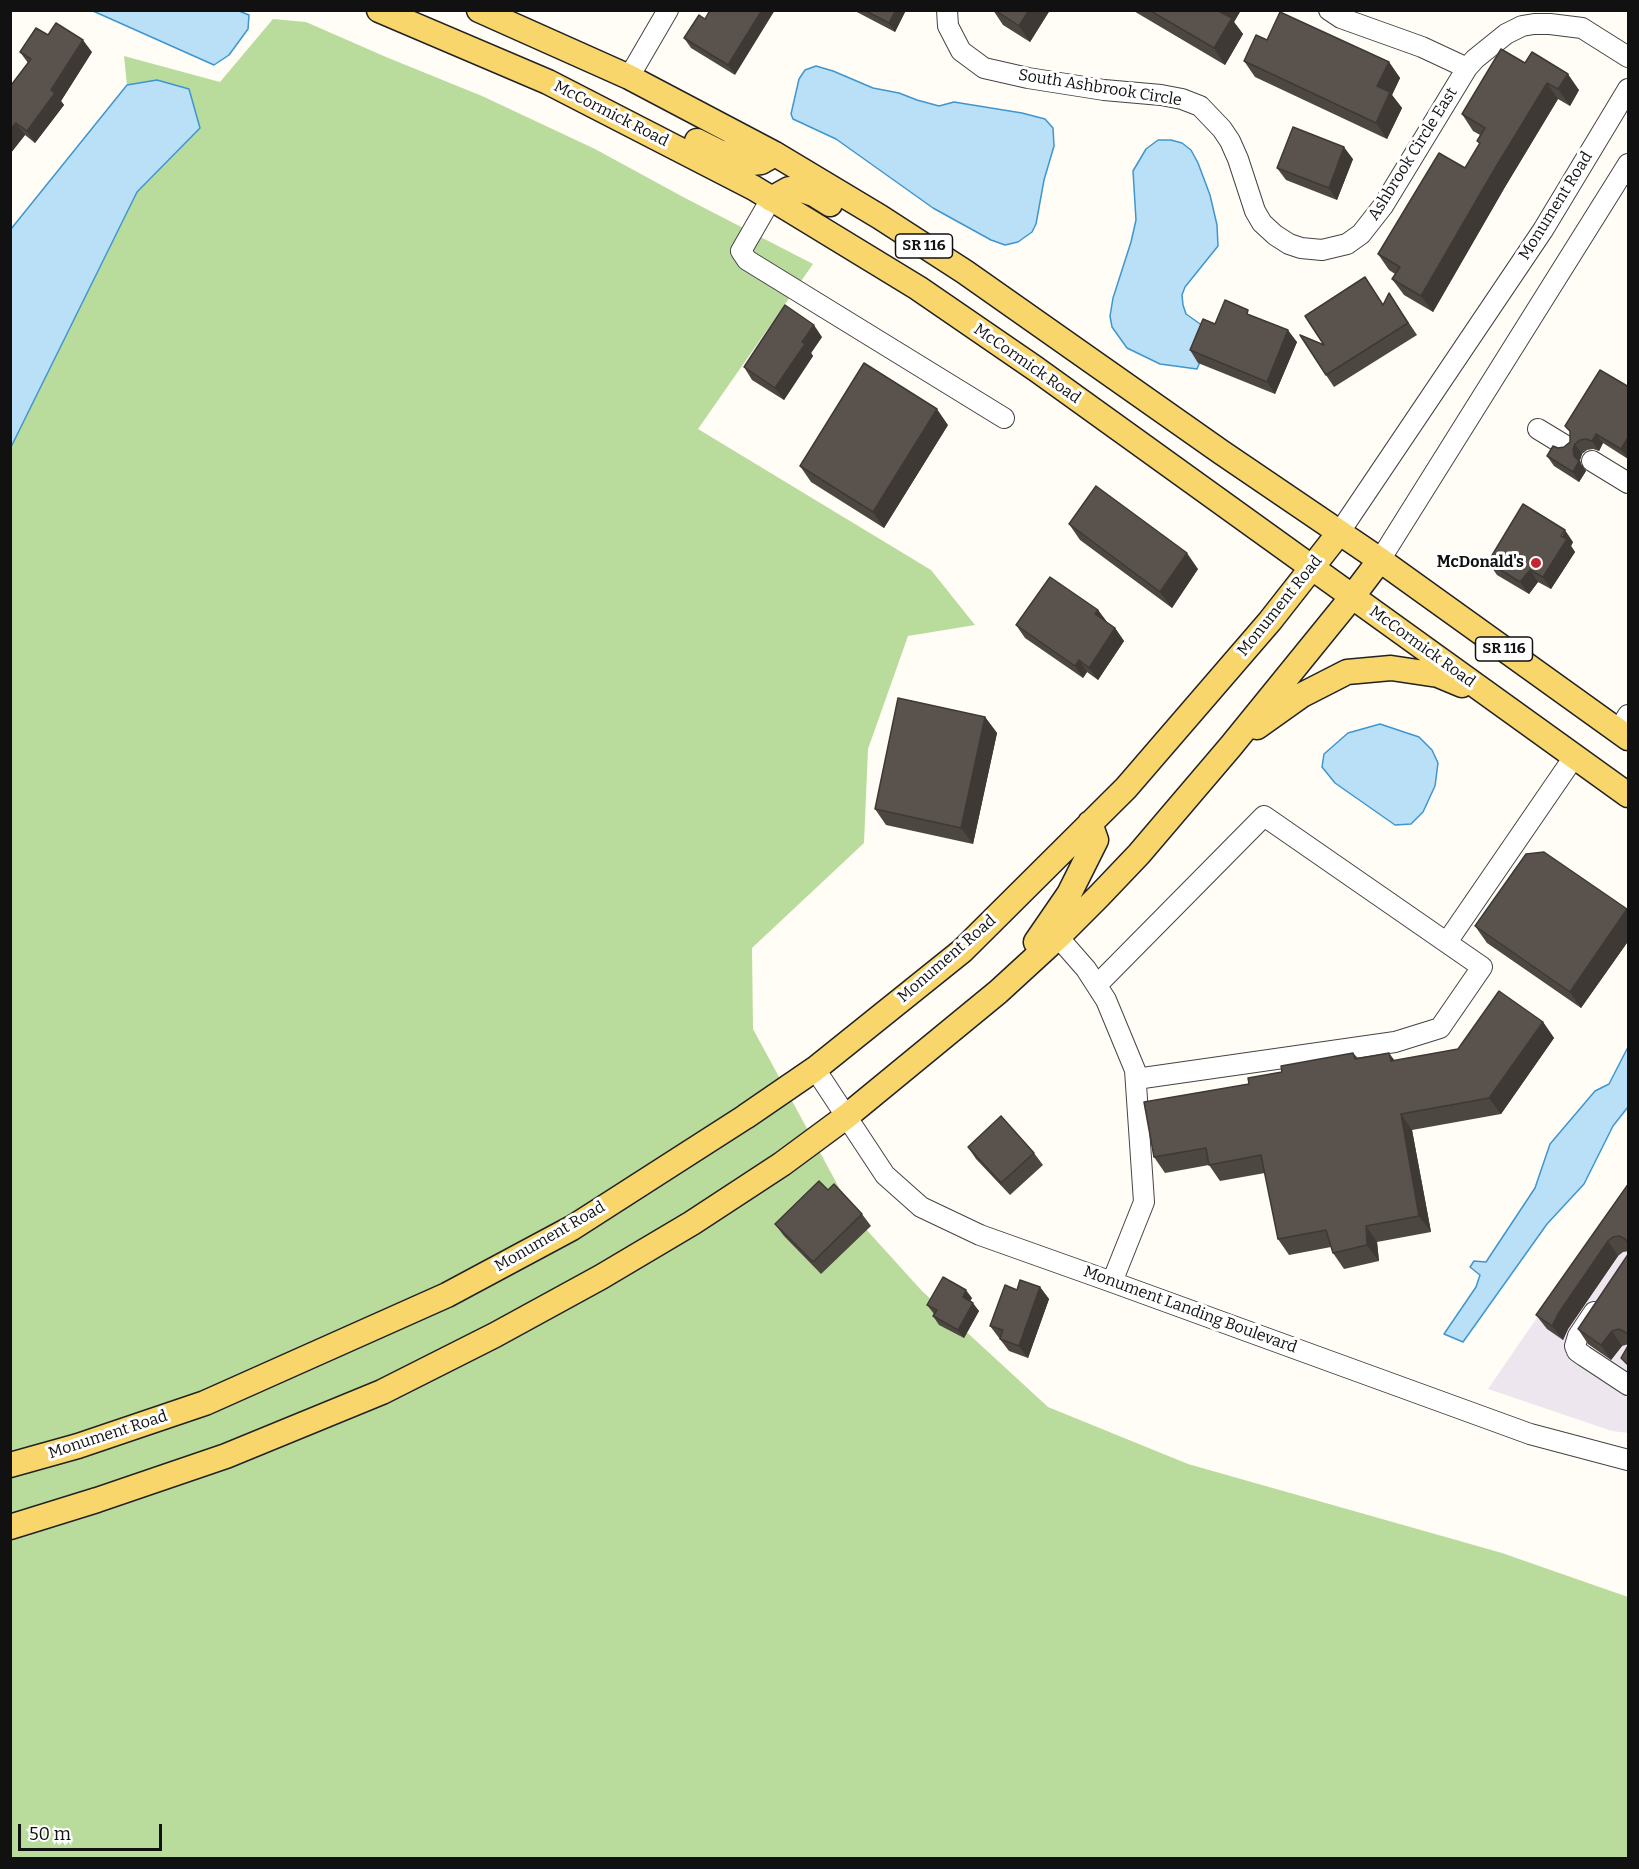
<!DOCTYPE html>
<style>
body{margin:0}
#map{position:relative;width:1639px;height:1869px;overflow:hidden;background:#fffdf5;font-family:Bitter,serif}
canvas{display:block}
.frame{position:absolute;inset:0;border:12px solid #111;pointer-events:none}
.scale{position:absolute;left:18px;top:1824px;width:144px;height:27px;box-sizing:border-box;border:3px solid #111;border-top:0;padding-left:8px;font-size:18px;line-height:21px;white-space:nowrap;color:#111;-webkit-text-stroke:4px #fff;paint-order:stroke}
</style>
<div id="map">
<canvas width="1639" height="1869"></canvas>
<div class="frame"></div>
<div class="scale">50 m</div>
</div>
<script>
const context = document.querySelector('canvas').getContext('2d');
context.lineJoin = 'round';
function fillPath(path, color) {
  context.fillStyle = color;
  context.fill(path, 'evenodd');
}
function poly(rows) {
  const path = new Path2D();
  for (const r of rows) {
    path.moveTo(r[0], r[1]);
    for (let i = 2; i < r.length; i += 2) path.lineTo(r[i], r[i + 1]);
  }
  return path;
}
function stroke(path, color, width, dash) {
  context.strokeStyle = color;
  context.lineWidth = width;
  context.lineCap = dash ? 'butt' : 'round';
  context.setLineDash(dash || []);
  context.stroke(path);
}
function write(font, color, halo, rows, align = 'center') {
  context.font = font + ' Bitter,serif';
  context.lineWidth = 6;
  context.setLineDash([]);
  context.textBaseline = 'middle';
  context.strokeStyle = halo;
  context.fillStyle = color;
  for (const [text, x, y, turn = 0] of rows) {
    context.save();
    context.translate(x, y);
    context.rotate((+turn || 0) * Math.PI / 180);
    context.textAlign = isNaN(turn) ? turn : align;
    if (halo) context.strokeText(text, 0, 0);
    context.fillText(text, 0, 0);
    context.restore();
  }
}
fillPath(poly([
 [1628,1185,1628,1433,1612,1431,1488,1389]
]), '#eee6ef');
fillPath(poly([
 [273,19,306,22,386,57,482,96,595,149,685,198,813,264,698,429,931,570,975,625,908,636,868,749,864,843,752,948,753,1029,855,1217,922,1291,1048,1407,1188,1464,1502,1553,1628,1597,1628,1858,11,1858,10,447,137,192,200,128,157,80,127,85,124,56,220,82]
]), '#b9dc9c');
const water = poly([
 [93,11,239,11,249,15,248,29,229,55,214,65,93,11],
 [816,66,833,71,873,88,899,93,917,100,939,106,954,102,1022,113,1045,119,1053,128,1054,146,1044,180,1036,224,1032,232,1018,242,1005,245,991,240,933,208,836,139,793,119,791,114,799,79,805,70,816,66],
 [157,80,189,89,200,128,137,192,11,447,11,229,127,85,157,80],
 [1158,140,1171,140,1182,143,1191,150,1198,163,1210,195,1217,225,1218,246,1185,287,1182,295,1183,305,1186,314,1203,326,1214,328,1197,369,1160,364,1127,348,1112,327,1110,316,1113,298,1131,242,1136,220,1133,171,1146,149,1158,140],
 [1380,724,1419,737,1432,750,1438,763,1435,786,1423,812,1411,824,1395,825,1335,783,1322,767,1324,754,1348,733,1380,724],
 [1628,1047,1628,1107,1613,1126,1584,1184,1547,1224,1463,1342,1444,1334,1476,1287,1480,1275,1470,1267,1474,1261,1486,1262,1535,1188,1550,1144,1595,1091,1609,1084,1628,1047]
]);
fillPath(water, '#b9e0f7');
stroke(water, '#3f96cf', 1.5);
const minor = poly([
 [947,10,948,26,961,51,984,68,1028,78,1104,90,1161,95,1182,99,1200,106,1222,129,1230,141,1238,159,1255,211,1262,223,1275,235,1289,244,1301,248,1322,250,1347,244,1361,234,1383,206,1467,68,1475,59,1506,34,1522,26,1534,24,1550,24,1582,28,1628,57],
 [1329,10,1341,18,1422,47,1467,68],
 [629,77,668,10],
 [771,199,741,251,747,260,1004,418],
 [1538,429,1566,446],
 [1592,461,1628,483],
 [1339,533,1543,230,1628,89],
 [1380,560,1628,164],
 [1618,731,1628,715],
 [1058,937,1086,969,1106,1000,1135,1070,1144,1202,1112,1282],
 [1447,942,1574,757],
 [1097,985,1264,816,1482,967,1440,1028,1395,1042,1136,1079],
 [815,1069,885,1175,921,1207,980,1235,1112,1282,1530,1434,1628,1460],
 [1594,1312,1578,1336,1575,1346,1577,1351,1584,1356,1628,1385]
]);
const major = poly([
 [379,10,548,82,754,188,918,288,1036,369,1628,795],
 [479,10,629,77,775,154,880,217,965,272,1221,452,1380,560,1628,738],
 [697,141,719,152,752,163,761,162,775,154],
 [771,199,789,189,799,189,814,194,830,204],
 [1257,727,1302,695,1347,672,1391,668,1438,675,1462,685],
 [1036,942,1069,894,1096,840,1090,823],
 [10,1465,78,1446,205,1403,447,1295,572,1228,745,1117,815,1069,962,951,1126,788,1270,621,1339,533],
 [10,1527,97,1500,226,1456,382,1392,495,1335,601,1277,692,1223,782,1164,847,1116,998,992,1058,937,1099,896,1139,854,1231,746,1352,597,1380,560]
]);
stroke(minor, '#444', 22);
stroke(major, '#222', 27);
stroke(minor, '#fff', 20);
stroke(major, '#f9d66b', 24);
fillPath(poly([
 [853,10,906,10,895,32],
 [993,10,1050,10,1030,42,1003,25],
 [1132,10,1241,10,1234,22,1243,34,1225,65],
 [705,19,735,75,691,48,684,38],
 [48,35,92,52,61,101,64,105,35,143,25,135,10,154,10,83,12,84,28,63,20,52],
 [1267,40,1389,62,1400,78,1392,95,1402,108,1387,139,1255,77,1244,61],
 [1525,63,1579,90,1570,106,1558,99,1505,187,1433,312,1404,295,1392,279,1395,274,1389,270,1378,254,1465,168,1480,144,1477,141,1480,135,1473,131,1462,114],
 [1353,159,1337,200,1286,180,1277,168],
 [1373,289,1383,305,1389,293,1417,335,1334,387,1326,375,1324,345],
 [1252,316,1297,342,1275,394,1198,363,1190,350,1215,324],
 [822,337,811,353,813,356,784,400,752,380,744,367],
 [1629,387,1629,457,1628,459,1603,443,1599,451,1593,449,1587,450,1582,454,1580,460,1581,464,1586,471,1579,482,1554,466,1547,456,1558,448,1564,447,1570,442,1570,432,1565,426],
 [948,425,884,528,811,482,800,466],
 [1069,524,1198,569,1172,608,1080,540],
 [1573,542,1571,546,1575,552,1551,589,1538,582,1529,594,1497,575,1488,562],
 [1098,610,1107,622,1115,628,1124,641,1098,680,1087,672,1083,678,1025,638,1016,625],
 [985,717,997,733,973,844,886,825,875,809],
 [1627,909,1629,911,1629,940,1581,1008,1487,943,1475,926],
 [1543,1022,1554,1038,1501,1114,1412,1130,1431,1232,1377,1242,1379,1261,1344,1269,1333,1253,1331,1247,1289,1255,1278,1239,1265,1173,1220,1181,1209,1165,1165,1173,1154,1157,1249,1084,1282,1072,1353,1053,1358,1058,1395,1061,1458,1049],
 [968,1147,1034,1153,1043,1165,1010,1195,976,1159],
 [1629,1183,1629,1251,1623,1252,1618,1256,1568,1329,1563,1340,1547,1329,1536,1315],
 [828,1190,862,1214,871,1226,821,1274,784,1236,775,1224],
 [1629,1253,1629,1344,1622,1346,1611,1360,1588,1344,1578,1329],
 [1040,1287,1049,1299,1028,1358,1009,1351,990,1326,1017,1290],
 [972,1298,970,1301,979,1311,964,1338,939,1325,933,1316,934,1314,927,1305]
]), '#4d4742');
fillPath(poly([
 [762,10,775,10,735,75,728,65],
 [896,10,906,10,895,32,889,23],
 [1029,10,1050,10,1030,42,1019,26],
 [1221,10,1241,10,1234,22,1243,34,1225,65,1214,48],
 [83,40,92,52,61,101,64,105,35,143,27,131],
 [1389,62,1400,78,1392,95,1402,108,1387,139,1376,123,1377,86],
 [1568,74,1579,90,1570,106,1558,89],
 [1547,83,1558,99,1505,187,1433,312,1421,296,1494,170],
 [16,123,25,135,10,154,10,130],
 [1344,147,1353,159,1337,200,1329,188],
 [814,325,822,337,811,353,813,356,784,400,775,388,802,342],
 [1288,330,1297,342,1275,394,1267,382],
 [937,409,948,425,884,528,873,512],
 [1596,434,1603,443,1599,451,1592,441],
 [1629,436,1629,457,1628,459,1621,449],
 [1575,444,1582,454,1580,460,1581,464,1586,471,1579,482,1573,472,1574,456,1573,450],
 [1565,530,1573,542,1571,546,1575,552,1551,589,1543,577],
 [1187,553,1198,569,1172,608,1160,592],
 [1530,570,1538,582,1529,594,1520,582],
 [1098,610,1107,622,1095,614],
 [1115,628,1124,641,1098,680,1089,668],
 [1079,660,1087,672,1083,678,1075,666],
 [985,717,997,733,973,844,961,828],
 [1627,909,1629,911,1629,940,1581,1008,1570,992],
 [1543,1022,1554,1038,1501,1114,1489,1098],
 [1389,1053,1401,1069,1391,1061],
 [1401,1114,1412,1130,1431,1232,1419,1216],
 [1366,1226,1377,1242,1379,1261,1367,1245],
 [1608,1241,1618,1256,1568,1329,1563,1340,1552,1326,1558,1314],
 [1040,1287,1049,1299,1028,1358,1019,1346],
 [966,1290,972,1298,968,1305,963,1297],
 [973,1303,979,1311,964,1338,958,1330],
 [1612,1331,1622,1346,1611,1360,1601,1345]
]), '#3f3936');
const building = poly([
 [710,10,762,10,728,65,684,38,699,15,705,19,710,10],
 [864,10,896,10,889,23,864,10],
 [995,10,1029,10,1019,26,995,10],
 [1149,10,1221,10,1220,12,1232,18,1214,48,1149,10],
 [1280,12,1389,62,1377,86,1390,92,1376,123,1244,61,1256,35,1267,40,1280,12],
 [56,23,83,40,51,90,55,93,27,131,16,123,10,130,10,83,12,84,31,59,20,52,36,28,48,35,56,23],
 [1501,49,1525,63,1532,52,1568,74,1558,89,1547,83,1494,170,1421,296,1392,279,1400,267,1378,254,1439,153,1465,168,1480,143,1477,141,1485,128,1462,114,1501,49],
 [1293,127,1344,147,1329,188,1277,168,1293,127],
 [1365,277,1383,305,1389,293,1408,323,1326,375,1300,335,1324,345,1305,316,1365,277],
 [1225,300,1248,310,1247,314,1288,330,1267,382,1190,350,1203,319,1215,324,1225,300],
 [785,305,814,325,802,342,805,344,775,388,744,367,785,305],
 [864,363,937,409,873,512,800,466,864,363],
 [1600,370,1629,387,1629,436,1621,449,1596,434,1592,441,1586,439,1580,440,1575,444,1573,450,1574,456,1579,461,1573,472,1547,456,1553,446,1558,448,1564,447,1570,442,1570,431,1565,426,1600,370],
 [1096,486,1187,553,1160,592,1069,524,1096,486],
 [1523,504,1565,530,1561,536,1567,539,1543,577,1530,570,1520,582,1488,562,1523,504],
 [1050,577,1098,610,1095,614,1115,628,1089,668,1079,660,1075,666,1016,625,1050,577],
 [898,698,985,717,961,828,875,809,898,698],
 [1544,852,1627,909,1570,992,1475,926,1526,854,1544,852],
 [1499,991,1543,1022,1489,1098,1401,1114,1419,1216,1366,1226,1367,1245,1333,1253,1326,1230,1278,1239,1261,1155,1209,1165,1206,1148,1154,1157,1144,1102,1249,1084,1248,1078,1282,1072,1281,1066,1353,1053,1355,1059,1389,1053,1391,1061,1458,1049,1499,991],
 [1001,1116,1034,1153,1001,1183,968,1147,1001,1116],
 [819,1181,828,1190,834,1184,862,1214,813,1262,775,1224,819,1181],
 [1629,1183,1629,1243,1625,1239,1619,1236,1613,1237,1608,1241,1558,1314,1552,1326,1536,1315,1629,1183],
 [1629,1253,1629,1336,1625,1332,1619,1329,1612,1331,1601,1345,1578,1329,1629,1253],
 [943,1277,966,1290,963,1297,973,1303,958,1330,933,1316,937,1310,927,1305,943,1277],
 [1020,1280,1040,1287,1019,1346,1000,1339,1003,1330,990,1326,1005,1285,1017,1290,1020,1280],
 [1629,1344,1629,1366,1621,1358,1629,1344]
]);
fillPath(building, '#5a524d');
stroke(building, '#3f3936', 1.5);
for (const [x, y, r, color] of [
 [1536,563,6,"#c4262e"]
]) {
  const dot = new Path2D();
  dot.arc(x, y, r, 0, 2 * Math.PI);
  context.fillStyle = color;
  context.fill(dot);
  stroke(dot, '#fff', 2);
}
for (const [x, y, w] of [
 [924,246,57],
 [1504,649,57]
]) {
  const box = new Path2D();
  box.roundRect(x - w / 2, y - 12, w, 24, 4.5);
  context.fillStyle = '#fff';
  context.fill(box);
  stroke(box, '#111', 1.5);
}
write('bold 15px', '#111', null, [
 ["SR 116",924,246],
 ["SR 116",1504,649]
]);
write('16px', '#111', '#fff', [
 ["South Ashbrook Circle",1100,88,9],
 ["McCormick Road",611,114,27],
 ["Ashbrook Circle East",1413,154,-58],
 ["Monument Road",1556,206,-58],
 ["McCormick Road",1027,364,35],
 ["Monument Road",1280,606,-51],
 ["McCormick Road",1422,647,36],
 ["Monument Road",947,959,-41],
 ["Monument Road",550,1237,-30],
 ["Monument Landing Boulevard",1190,1310,20],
 ["Monument Road",108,1435,-18]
]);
write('bold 16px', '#111', '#fff', [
 ["McDonald's",1524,563]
], 'right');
</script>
